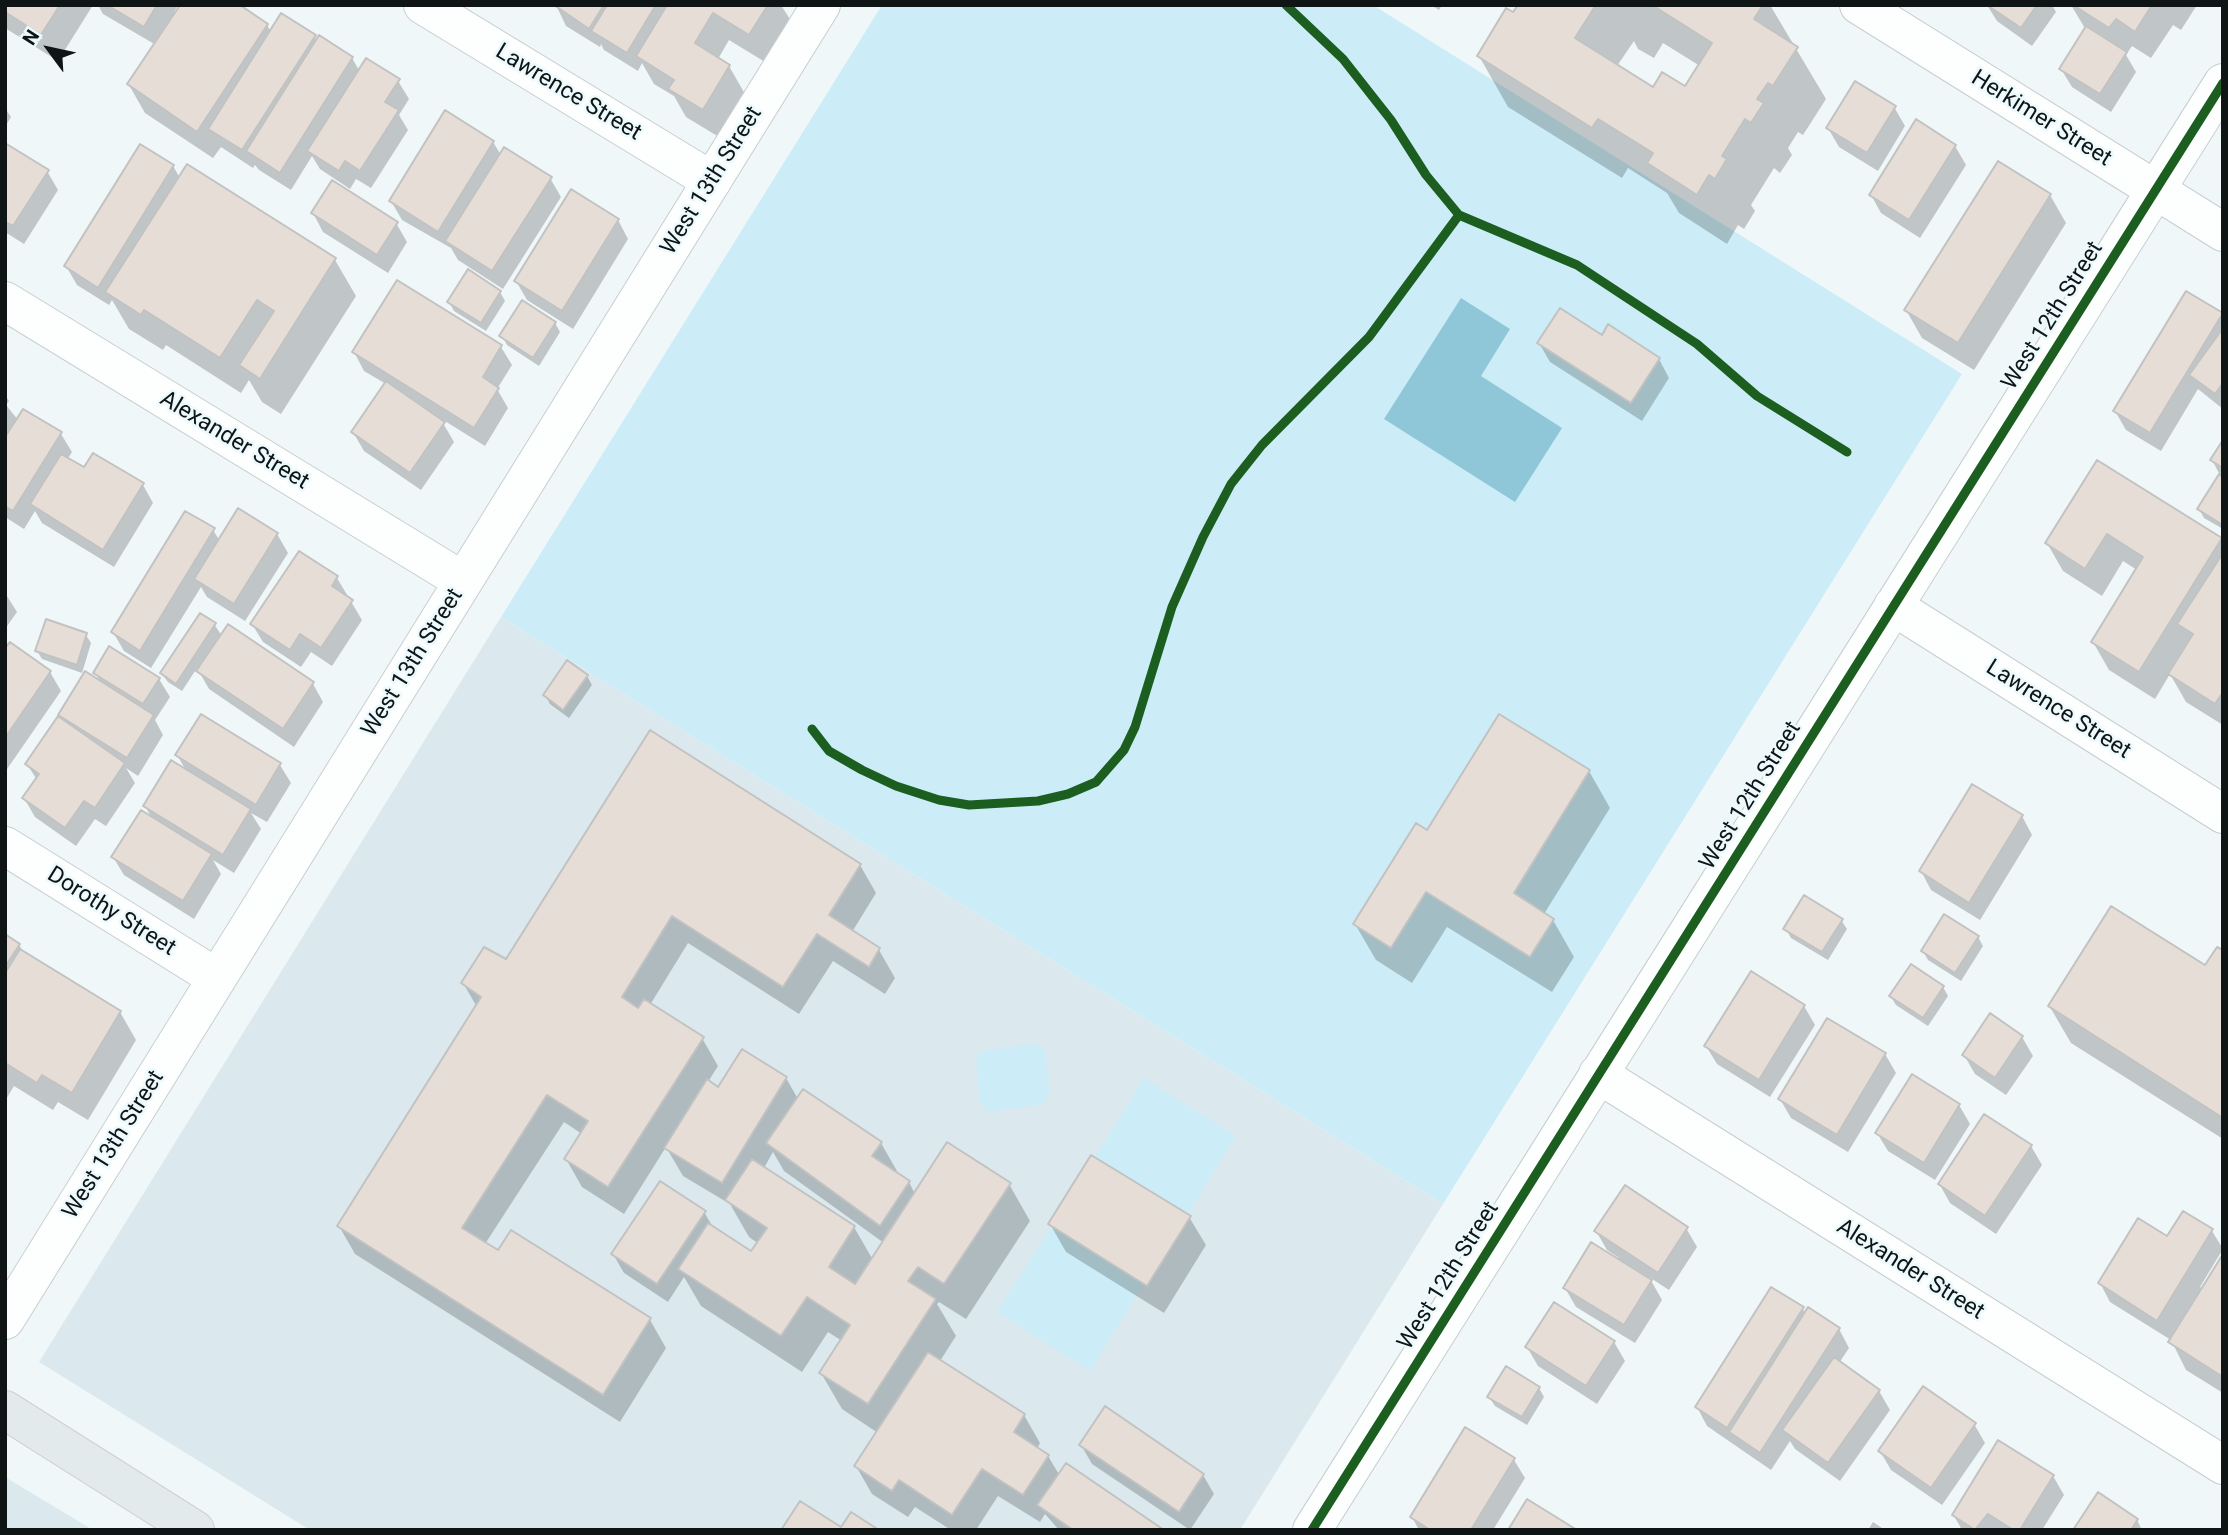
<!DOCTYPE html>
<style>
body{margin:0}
#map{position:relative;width:2228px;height:1535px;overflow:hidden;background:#f0f7f9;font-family:Roboto,sans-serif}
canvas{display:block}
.frame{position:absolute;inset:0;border:7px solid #0f1415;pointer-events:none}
.north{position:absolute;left:14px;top:14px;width:70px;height:70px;-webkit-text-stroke:5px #ecf9fd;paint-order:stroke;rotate:303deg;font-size:19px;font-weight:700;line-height:28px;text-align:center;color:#0f1415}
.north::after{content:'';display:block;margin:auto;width:24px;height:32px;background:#0f1415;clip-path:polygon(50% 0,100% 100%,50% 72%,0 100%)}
</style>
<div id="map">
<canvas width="2228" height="1535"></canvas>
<div class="frame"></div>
<div class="north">N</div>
</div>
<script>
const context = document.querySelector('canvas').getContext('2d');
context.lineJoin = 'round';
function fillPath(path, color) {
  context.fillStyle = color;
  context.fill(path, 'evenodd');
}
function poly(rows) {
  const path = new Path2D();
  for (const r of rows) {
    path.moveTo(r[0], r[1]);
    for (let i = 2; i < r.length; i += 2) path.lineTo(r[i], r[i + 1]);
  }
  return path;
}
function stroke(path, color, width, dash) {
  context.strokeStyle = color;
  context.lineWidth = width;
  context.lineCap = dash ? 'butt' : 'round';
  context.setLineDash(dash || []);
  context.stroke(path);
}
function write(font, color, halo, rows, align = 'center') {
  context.font = font + ' Roboto,sans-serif';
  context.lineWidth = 5;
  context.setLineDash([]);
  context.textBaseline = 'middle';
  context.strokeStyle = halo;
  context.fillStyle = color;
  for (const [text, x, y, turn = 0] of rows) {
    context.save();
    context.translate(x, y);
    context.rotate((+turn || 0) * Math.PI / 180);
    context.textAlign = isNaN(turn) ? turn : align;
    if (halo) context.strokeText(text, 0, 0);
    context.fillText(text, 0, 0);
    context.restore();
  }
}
fillPath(poly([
 [501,617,1443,1204,1240,1530,310,1530,39,1362],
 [5,1477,93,1530,5,1530]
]), '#dbe9ee');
fillPath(poly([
 [882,5,1373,5,1962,374,1443,1204,501,617],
 [1035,1044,1045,1049,1050,1095,1044,1104,987,1112,980,1102,976,1059,982,1051],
 [1144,1078,1236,1136,1188,1214,1095,1157],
 [1052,1226,1144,1284,1090,1371,997,1312]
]), '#ccedf7');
fillPath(poly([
 [1461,298,1510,329,1481,376,1562,428,1515,502,1384,419]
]), '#8fc7d9');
fillPath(poly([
 [5,5,93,5,58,61,5,28],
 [98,5,178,5,174,12,176,13,267,25,271,32,314,36,317,41,352,58,360,72,398,81,409,99,399,115,408,130,371,188,356,179,350,189,320,169,312,156,291,190,259,170,255,165,253,168,221,147,213,158,145,113,129,85,156,45,103,14],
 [556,5,781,5,791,21,765,62,729,40,718,59,729,66,745,94,719,137,686,117,674,96,654,84,642,63,638,71,604,50,601,44,600,47,566,26],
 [1431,5,1442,5,1439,10],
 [1520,5,1770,5,1826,99,1803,135,1798,132,1788,148,1792,155,1780,173,1774,168,1751,205,1755,211,1744,229,1738,225,1727,244,1679,213,1667,193,1628,168,1622,178,1508,107,1479,56],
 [1634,41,1638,49,1654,58,1663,43,1700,66,1686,88,1654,89,1617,66],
 [1987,5,2052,5,2056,12,2032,46,1997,21],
 [2071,5,2197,5,2181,30,2173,25,2151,58,2132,46,2126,55,2136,72,2111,112,2072,87,2061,69,2086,30],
 [1894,107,1905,126,1878,171,1839,147,1828,128],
 [5,108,11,117,5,127],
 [493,142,501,155,550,178,561,197,503,289,458,260,451,248,402,220,391,201],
 [5,145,47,171,58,190,24,244,5,232],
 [1955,146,1966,165,1920,238,1881,213,1871,195],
 [173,166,180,178,188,166,335,260,356,296,281,414,262,402,249,380,241,393,166,345,163,350,129,329,112,300,109,305,77,285,66,266],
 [2050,195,2066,223,1974,370,1922,338,1906,310],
 [313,213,396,223,407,242,388,273,323,232],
 [618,220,628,239,573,329,527,300,516,281],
 [397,283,501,347,512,365,497,389,508,408,485,446,440,418,454,442,421,490,364,451,353,432,386,384,364,371,354,352],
 [500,292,505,301,486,331,454,311,449,302],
 [2221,314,2223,409,2198,389,2161,451,2126,430,2115,411],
 [555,323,560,332,539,366,507,345,502,336],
 [1603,337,1659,359,1669,378,1642,421,1550,362,1539,343],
 [5,395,9,401,6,405,18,420,24,411,61,434,72,452,67,460,84,470,143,485,153,503,114,567,42,523,35,511,24,529,5,517],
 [2223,443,2223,529,2204,518,2199,509,2220,475,2212,460],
 [2097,462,2223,543,2223,725,2186,702,2170,674,2155,699,2109,670,2093,642,2137,570,2123,561,2102,596,2063,571,2047,543],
 [213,530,220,541,277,534,288,553,245,621,207,597,201,587,151,668,124,651,113,632],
 [337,578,362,620,332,666,311,652,301,667,263,642,252,624],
 [5,593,17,612,5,629],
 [214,624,222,636,313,684,323,702,294,747,209,689,197,668,182,691,168,682,162,674],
 [86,635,91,643,82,673,42,659,37,651],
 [10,644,50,672,61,691,5,772,5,651],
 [95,673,159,679,170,697,155,720,163,735,138,776,126,768,135,783,106,826,95,819,76,846,35,817,24,798,37,780,27,764,65,723,60,715,101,683],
 [587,676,592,685,569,718,550,704,545,695],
 [201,716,280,765,291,783,267,822,251,813,261,829,234,873,213,860,221,874,194,919,124,875,113,857,153,820,145,806,187,772,177,755],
 [651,732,860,865,876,893,852,932,879,950,895,978,885,994,833,961,799,1014,688,943,650,1005,702,1038,718,1066,708,1082,719,1089,786,1078,798,1099,881,1143,897,1171,895,1173,909,1182,915,1194,1009,1184,1030,1221,966,1319,939,1302,937,1304,956,1336,940,1361,1024,1415,1040,1443,1037,1449,1048,1456,1060,1476,1161,1530,1059,1530,1045,1514,1040,1522,998,1496,976,1530,951,1530,915,1507,908,1517,872,1494,856,1466,878,1433,842,1409,821,1373,842,1341,828,1332,802,1372,701,1306,684,1277,668,1302,624,1273,613,1254,704,1212,714,1229,752,1254,759,1244,749,1237,730,1204,683,1176,666,1147,624,1214,582,1187,566,1159,582,1134,564,1122,485,1244,650,1320,666,1348,620,1422,355,1254,339,1226,477,1007,463,983,506,962],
 [773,1152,784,1171,884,1243,873,1260,854,1227,764,1168],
 [1589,771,1610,808,1544,914,1553,920,1574,957,1552,992,1447,927,1412,983,1376,960,1355,924,1427,832],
 [2022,816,2032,835,1980,920,1931,890,1921,871],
 [1841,920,1847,929,1828,960,1791,938,1786,929],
 [5,936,19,945,24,953,120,1012,136,1040,88,1120,58,1102,53,1110,14,1086,5,1101],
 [1978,937,1983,946,1961,981,1928,960,1923,951],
 [2223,953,2223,1139,2071,1043,2050,1007,2206,967],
 [1943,987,1948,996,1928,1026,1896,1005,1891,997],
 [1804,1006,1815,1025,1770,1097,1717,1064,1706,1046],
 [1991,1016,2022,1037,2033,1056,2006,1095,1975,1074,1964,1055],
 [1885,1054,1896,1073,1848,1152,1791,1118,1780,1099],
 [1959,1105,1970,1124,1935,1180,1888,1151,1877,1133],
 [2031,1146,2042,1165,1996,1234,1950,1203,1940,1185],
 [2184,1213,2212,1231,2223,1249,2200,1287,2203,1289,2223,1257,2223,1393,2186,1370,2171,1340,2110,1302,2100,1283,2168,1239],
 [1189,1217,1206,1245,1164,1313,1066,1252,1050,1224],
 [1686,1228,1697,1247,1669,1290,1649,1277,1662,1300,1635,1343,1576,1307,1565,1288,1619,1258,1607,1250,1596,1231],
 [1802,1308,1806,1314,1839,1329,1849,1348,1839,1363,1879,1391,1890,1410,1840,1481,1795,1449,1790,1441,1771,1470,1707,1426,1697,1407],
 [1614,1342,1625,1361,1597,1404,1538,1366,1527,1347],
 [1539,1388,1544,1397,1527,1425,1495,1406,1489,1397],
 [1974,1424,1985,1443,1942,1505,1891,1470,1880,1451],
 [1466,1430,1514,1460,1525,1478,1493,1530,1419,1530,1412,1517],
 [1081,1445,1203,1475,1214,1494,1190,1530,1092,1464],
 [2053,1476,2064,1495,2042,1530,1962,1530,1954,1516],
 [2137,1520,2142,1530,2075,1530],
 [1873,1522,1885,1530,1868,1530]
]), '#0003');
const building = poly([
 [5,5,60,5,41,35,5,12,5,5],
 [107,5,157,5,144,27,107,5],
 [180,5,240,5,268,24,197,132,127,84,180,5],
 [554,5,604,5,589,29,554,5],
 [607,5,656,5,627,53,591,31,607,5],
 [667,5,768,5,749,35,713,13,695,43,730,65,703,110,668,89,674,80,636,56,667,5],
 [1518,5,1596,5,1575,38,1653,87,1662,72,1685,86,1712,43,1652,5,1763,5,1754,19,1798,47,1773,86,1768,83,1757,99,1764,103,1751,123,1745,119,1722,156,1727,159,1715,179,1709,175,1697,195,1647,163,1653,153,1598,119,1592,128,1477,56,1506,8,1513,12,1518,5],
 [1987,5,2037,5,2021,28,1987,5],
 [2073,5,2152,5,2135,32,2116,19,2109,28,2073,5],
 [281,13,316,35,242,150,208,129,281,13],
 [2086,26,2127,52,2100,94,2059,69,2086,26],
 [319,35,353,57,280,173,246,151,319,35],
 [366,58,400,79,385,102,399,110,360,171,345,161,339,171,307,151,366,58],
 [1855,81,1896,106,1867,153,1826,128,1855,81],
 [445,110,494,141,438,232,389,201,445,110],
 [1916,119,1956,145,1909,220,1869,195,1916,119],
 [5,143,49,170,13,226,5,222,5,143],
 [140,144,174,165,98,288,64,266,140,144],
 [504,147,552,177,492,271,445,241,504,147],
 [1998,161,2051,194,1958,343,1904,310,1998,161],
 [187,164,336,258,260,379,239,365,274,311,257,300,220,358,144,310,141,315,105,292,187,164],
 [332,180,398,222,377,255,311,213,332,180],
 [571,189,619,219,562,311,514,281,571,189],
 [468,269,501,291,481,323,447,302,468,269],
 [397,280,502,345,483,377,499,388,474,428,352,352,397,280],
 [2186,291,2223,313,2150,433,2113,411,2186,291],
 [522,300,556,322,533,358,499,336,522,300],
 [1560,308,1602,335,1608,324,1660,358,1631,403,1537,343,1560,308],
 [2223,328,2223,383,2215,394,2189,375,2223,328],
 [386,381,445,422,410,473,351,432,386,381],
 [23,409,62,432,13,511,5,507,5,437,23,409],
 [2223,440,2223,468,2210,460,2223,440],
 [93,453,144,483,103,550,30,504,61,454,84,467,93,453],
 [2097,460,2222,538,2139,672,2091,642,2143,557,2107,534,2085,569,2045,543,2097,460],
 [2219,474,2223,477,2223,525,2197,509,2219,474],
 [238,508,278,533,234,604,194,579,238,508],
 [185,511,215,528,140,651,111,632,185,511],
 [299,551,338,576,332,586,353,600,321,648,300,634,290,650,250,624,299,551],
 [2223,553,2223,692,2215,704,2168,674,2193,634,2177,624,2223,553],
 [200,613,216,623,176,684,160,673,200,613],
 [46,619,87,633,77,665,35,651,46,619],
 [228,624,314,682,283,729,196,671,228,624],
 [10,642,51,671,5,738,5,648,10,642],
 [109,646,160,678,143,704,93,673,109,646],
 [567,660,588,675,563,710,543,695,567,660],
 [85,671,154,715,127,758,58,715,85,671],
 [201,714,281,763,256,805,175,755,201,714],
 [1499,714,1590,770,1514,893,1554,919,1530,957,1426,892,1391,948,1353,924,1416,823,1427,830,1499,714],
 [58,716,125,763,95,808,84,801,65,828,22,798,39,774,25,764,58,716],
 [650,730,861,864,829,915,880,948,869,967,817,934,783,987,672,916,622,997,638,1008,644,999,704,1037,608,1187,564,1159,588,1121,547,1095,462,1228,498,1250,511,1230,651,1318,603,1395,337,1226,481,997,461,983,484,947,506,959,650,730],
 [171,760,251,809,223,855,143,806,171,760],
 [1972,784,2023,815,1969,903,1919,871,1972,784],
 [141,810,212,854,183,901,111,857,141,810],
 [1804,895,1843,919,1822,952,1783,929,1804,895],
 [2111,906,2205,965,2217,947,2223,950,2223,1118,2048,1006,2111,906],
 [1944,914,1979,936,1955,973,1921,951,1944,914],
 [5,934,20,944,5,967,5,934],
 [20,949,121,1011,72,1093,42,1075,37,1083,5,1063,5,973,20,949],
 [1911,964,1944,986,1923,1018,1889,996,1911,964],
 [1751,971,1805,1005,1759,1080,1704,1046,1751,971],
 [1990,1013,2023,1036,1995,1078,1962,1055,1990,1013],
 [1827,1018,1886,1053,1837,1135,1778,1099,1827,1018],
 [742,1049,787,1077,722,1183,664,1148,707,1079,718,1087,742,1049],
 [1912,1074,1960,1104,1924,1163,1875,1133,1912,1074],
 [803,1089,882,1142,872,1156,910,1181,880,1226,766,1143,803,1089],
 [1984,1114,2032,1145,1985,1216,1938,1184,1984,1114],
 [947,1142,1011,1183,944,1284,918,1267,908,1281,936,1299,868,1404,819,1373,850,1325,807,1297,781,1336,678,1269,708,1223,751,1251,767,1228,725,1200,752,1159,855,1226,829,1267,855,1284,947,1142],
 [1091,1155,1191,1216,1147,1286,1048,1224,1091,1155],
 [660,1181,706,1211,657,1284,611,1254,660,1181],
 [1625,1185,1688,1227,1658,1273,1594,1231,1625,1185],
 [2183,1211,2213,1229,2157,1321,2098,1283,2138,1218,2167,1236,2183,1211],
 [1591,1242,1652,1280,1624,1325,1563,1288,1591,1242],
 [2223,1254,2223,1377,2168,1342,2223,1254],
 [1771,1287,1804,1307,1727,1428,1695,1407,1771,1287],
 [1554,1302,1615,1341,1586,1386,1525,1347,1554,1302],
 [1808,1307,1840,1328,1760,1453,1729,1432,1808,1307],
 [928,1352,1025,1414,1014,1432,1049,1455,1023,1495,982,1469,952,1515,899,1480,892,1491,854,1466,928,1352],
 [1834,1357,1880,1390,1828,1463,1782,1430,1834,1357],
 [1506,1366,1540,1387,1522,1417,1487,1397,1506,1366],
 [1923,1386,1976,1423,1931,1488,1878,1451,1923,1386],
 [1105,1406,1204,1474,1179,1512,1079,1445,1105,1406],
 [1465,1427,1515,1458,1471,1530,1430,1530,1410,1517,1465,1427],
 [1998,1440,2054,1475,2020,1530,2013,1530,1988,1514,1975,1530,1952,1515,1998,1440],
 [1066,1463,1164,1530,1073,1530,1037,1505,1066,1463],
 [2098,1492,2138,1519,2131,1530,2073,1530,2098,1492],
 [1527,1499,1577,1530,1508,1530,1527,1499],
 [800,1501,841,1527,851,1512,879,1530,781,1530,800,1501]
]);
fillPath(building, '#e5ddd6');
stroke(building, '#c1c2c1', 2);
const minor = poly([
 [423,5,712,181],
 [1859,5,2223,232],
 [5,301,463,581],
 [1893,606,2223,814],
 [5,846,217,978],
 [1598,1074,2223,1465],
 [5,1320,821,5],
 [1312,1530,2223,83]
]);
const primary = poly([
 [5,1410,195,1530]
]);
stroke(minor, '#c8cdcf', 40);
stroke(primary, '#ced1d2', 40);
stroke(minor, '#fdfefe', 38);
stroke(primary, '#e2eaec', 38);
stroke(poly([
 [1286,5,1343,59,1391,120,1426,175,1459,215,1577,265,1697,344,1757,396,1847,452],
 [812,729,829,751,862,770,896,786,939,800,969,805,1038,801,1068,794,1096,782,1124,750,1135,727,1172,607,1203,537,1231,484,1262,445,1369,337,1459,215],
 [1312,1530,2223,83]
]), '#1b5e20', 9);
write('23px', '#0f1415', '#ecf9fd', [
 ["Lawrence Street",568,93,31],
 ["Herkimer Street",2041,119,32],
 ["West 13th Street",712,181,-58],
 ["West 12th Street",2053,316,-58],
 ["Alexander Street",234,441,31],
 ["West 13th Street",413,663,-58],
 ["Lawrence Street",2058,710,32],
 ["West 12th Street",1751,796,-58],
 ["Dorothy Street",111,912,32],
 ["West 13th Street",114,1145,-58],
 ["Alexander Street",1910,1270,32],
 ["West 12th Street",1449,1276,-58]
]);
</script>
